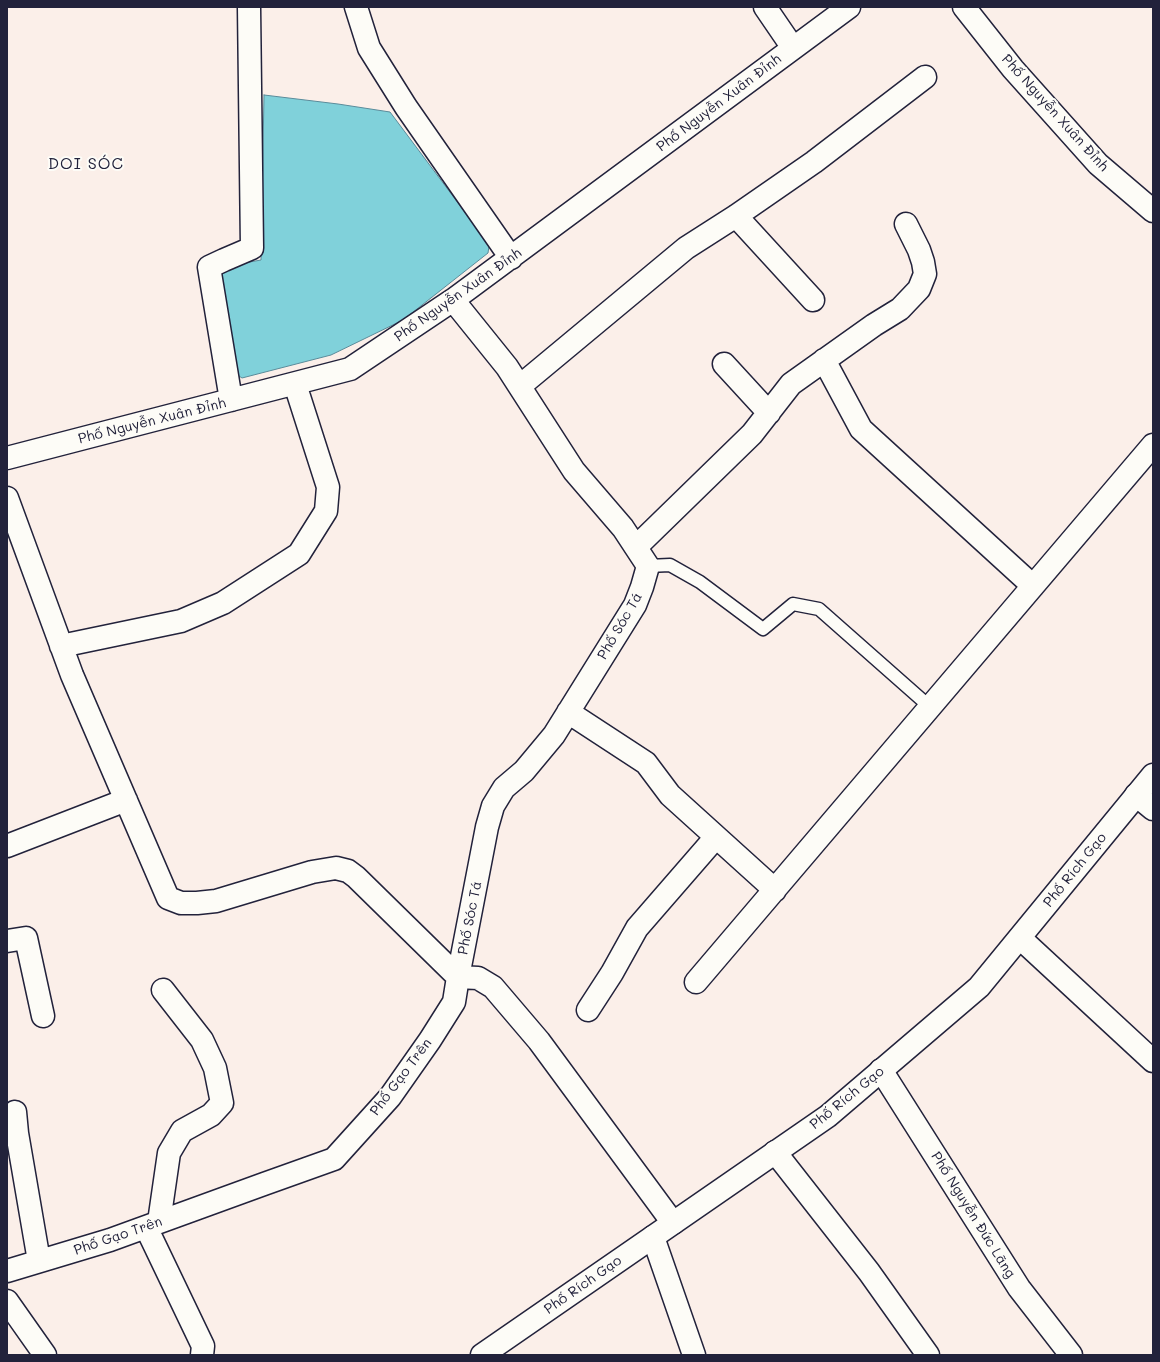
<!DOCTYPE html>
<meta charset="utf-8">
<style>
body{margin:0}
#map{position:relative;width:1160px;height:1362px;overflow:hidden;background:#fbefe9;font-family:Mali,sans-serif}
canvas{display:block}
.frame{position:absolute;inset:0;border:8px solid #22223b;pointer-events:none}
</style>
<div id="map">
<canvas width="1160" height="1362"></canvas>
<div class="frame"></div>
</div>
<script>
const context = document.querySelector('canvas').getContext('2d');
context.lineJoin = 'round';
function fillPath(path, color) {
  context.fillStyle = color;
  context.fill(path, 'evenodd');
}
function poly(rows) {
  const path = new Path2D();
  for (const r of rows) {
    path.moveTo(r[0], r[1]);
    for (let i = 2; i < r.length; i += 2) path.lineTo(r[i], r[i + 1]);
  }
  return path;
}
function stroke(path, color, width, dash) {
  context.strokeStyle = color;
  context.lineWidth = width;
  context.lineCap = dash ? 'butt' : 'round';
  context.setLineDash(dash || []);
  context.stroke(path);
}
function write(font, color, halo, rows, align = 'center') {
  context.font = font + ' Mali,sans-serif';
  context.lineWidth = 4;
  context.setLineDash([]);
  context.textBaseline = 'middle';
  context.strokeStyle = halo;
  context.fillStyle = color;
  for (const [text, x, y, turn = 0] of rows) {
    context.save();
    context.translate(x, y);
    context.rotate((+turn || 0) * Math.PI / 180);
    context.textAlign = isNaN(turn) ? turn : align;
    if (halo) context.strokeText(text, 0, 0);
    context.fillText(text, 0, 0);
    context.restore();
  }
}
const water = poly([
 [264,95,338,104,390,112,482,235,489,246,488,253,403,320,331,355,242,378,233,372,218,278,222,267,261,260,264,95]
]);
fillPath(water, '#80d1da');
stroke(water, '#5a8b9a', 1);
const lane = poly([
 [648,566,670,565,700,582,763,629,793,604,819,609,930,707]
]);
const street = poly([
 [356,7,369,48,406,107,511,258],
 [765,7,793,48],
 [964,7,1013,69,1098,164,1153,211],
 [736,216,813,300],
 [453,300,507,367,574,471,623,528,648,566,642,587,635,605,554,735,524,771,504,788,493,806,487,827,458,977],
 [824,360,861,429,1033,586],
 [724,364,769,413],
 [520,386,686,248,736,216,814,162,925,77],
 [231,400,209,267,224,260,252,248,249,7],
 [7,458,350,369,453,300,849,7],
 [7,498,72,675,168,898,181,903,197,903,216,901,312,872,336,868,348,871,356,877,458,977],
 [636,547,752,434,791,384,874,325,900,309,919,289,925,274,923,262,919,250,906,224],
 [61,646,181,621,223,603,299,554,326,511,328,487,295,384],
 [568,712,646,763,670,795,775,890],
 [1136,795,1153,809],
 [7,846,126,800],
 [1020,938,1153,1061],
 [7,941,26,938,43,1016],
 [696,982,1153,445],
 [588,1010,612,973,637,928,716,837],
 [881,1070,1019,1288,1071,1355],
 [15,1112,17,1133,39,1261],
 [775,1152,869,1272,928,1355],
 [159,1222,169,1153,182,1131,211,1115,222,1103,215,1068,202,1040,163,990],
 [146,1227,203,1346,202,1355],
 [653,1237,694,1355],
 [7,1271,110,1240,264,1184,334,1159,390,1097,430,1040,454,1002,458,977,478,978,493,987,539,1041,673,1223],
 [7,1301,45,1355]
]);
const secondary = poly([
 [482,1355,828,1116,979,987,1153,775]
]);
stroke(lane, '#22223b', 15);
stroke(street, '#22223b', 25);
stroke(secondary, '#22223b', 25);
stroke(lane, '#fdfcf7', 12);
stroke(street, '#fdfcf7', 22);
stroke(secondary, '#fdfcf7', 22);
write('14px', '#22223b', '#fdfcf7', [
 ["Phố Nguyễn Xuân Đỉnh",719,103,-37],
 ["Phố Nguyễn Xuân Đỉnh",1055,113,48],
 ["Phố Nguyễn Xuân Đỉnh",458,295,-35],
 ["Phố Nguyễn Xuân Đỉnh",152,421,-14],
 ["Phố Sóc Tá",620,626,-60],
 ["Phố Rích Gạo",1075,870,-51],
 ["Phố Sóc Tá",470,918,-79],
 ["Phố Gạo Trên",401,1077,-53],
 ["Phố Rích Gạo",847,1098,-39],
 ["Phố Nguyễn Đức Lãng",973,1215,58],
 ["Phố Gạo Trên",118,1236,-19],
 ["Phố Rích Gạo",583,1285,-35]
]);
context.letterSpacing = '1px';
write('16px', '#22223b', '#fdfcf7', [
 ["DOI SÓC",86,164]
]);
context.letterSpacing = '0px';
</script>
